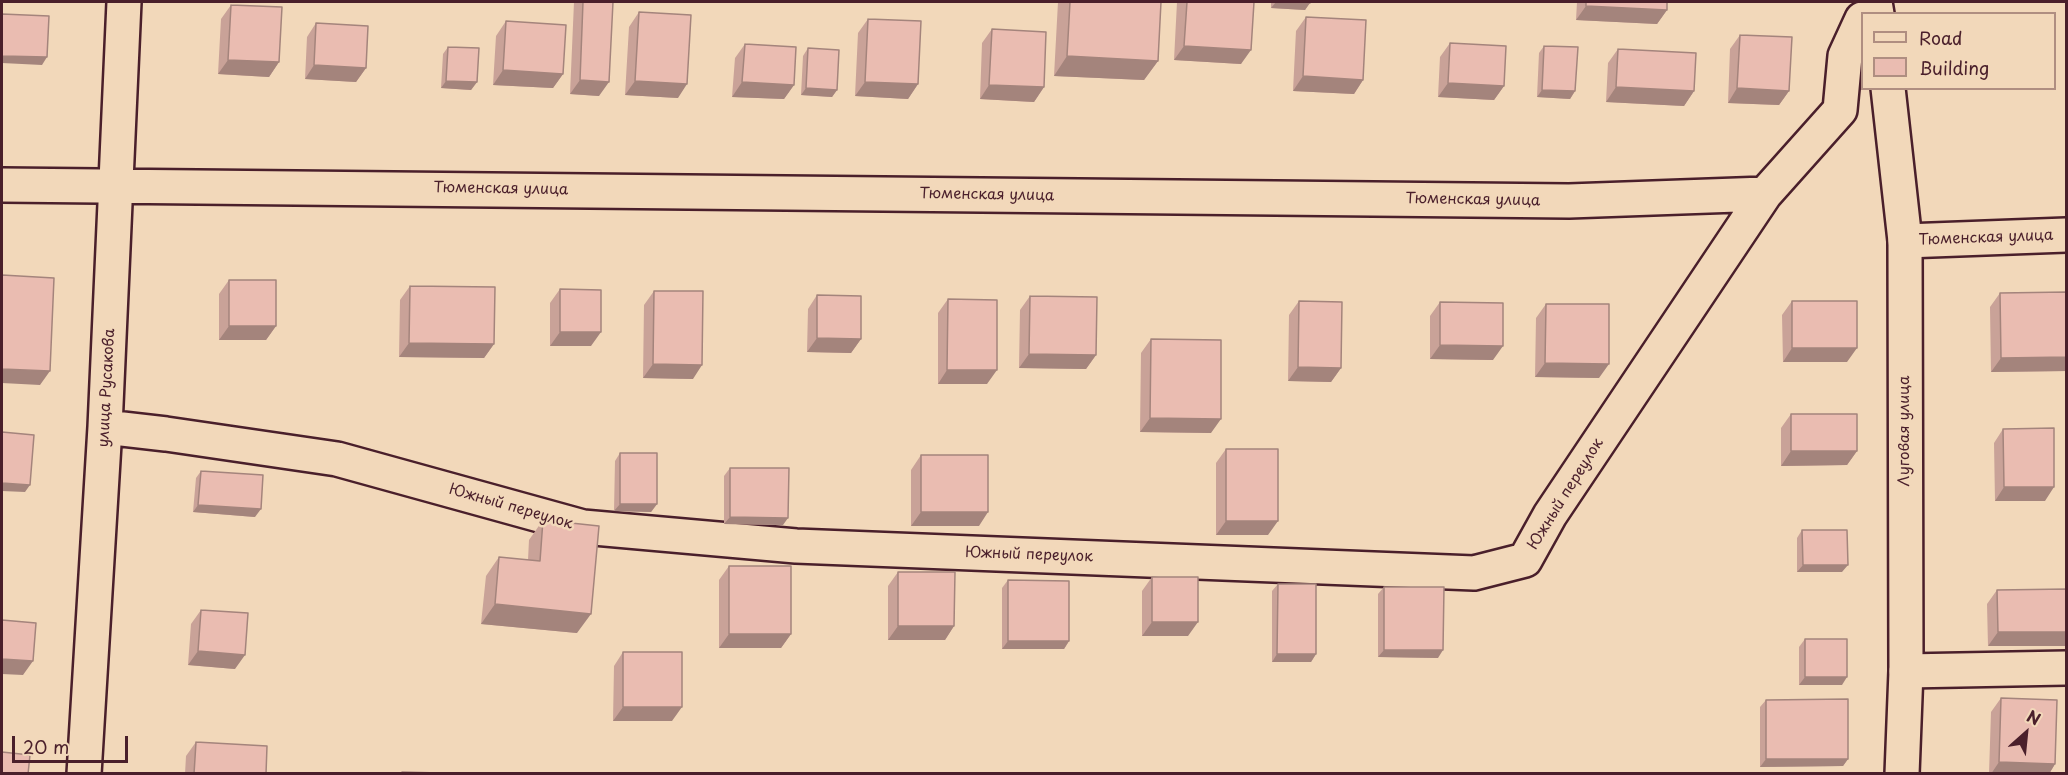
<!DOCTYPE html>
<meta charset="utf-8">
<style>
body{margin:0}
#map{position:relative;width:2068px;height:775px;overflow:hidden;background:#f2d8ba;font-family:"Playpen Sans",sans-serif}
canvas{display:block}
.frame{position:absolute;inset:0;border:3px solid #4a1f2b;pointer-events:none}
.legend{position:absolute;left:1861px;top:12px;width:195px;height:78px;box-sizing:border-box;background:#f2d8ba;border:2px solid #af8e81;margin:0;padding:8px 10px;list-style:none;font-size:18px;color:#4a1f2b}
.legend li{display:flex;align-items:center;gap:12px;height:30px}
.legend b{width:30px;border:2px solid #af8e81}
.north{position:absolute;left:1996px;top:703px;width:60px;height:60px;-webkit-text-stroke:4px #f2d8ba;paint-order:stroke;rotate:27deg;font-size:16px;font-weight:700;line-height:24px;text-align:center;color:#4a1f2b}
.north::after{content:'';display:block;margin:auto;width:21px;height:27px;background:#4a1f2b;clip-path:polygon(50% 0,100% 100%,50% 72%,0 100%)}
.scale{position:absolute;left:12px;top:736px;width:116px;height:27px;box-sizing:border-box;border:3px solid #4a1f2b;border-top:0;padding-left:8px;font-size:18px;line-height:21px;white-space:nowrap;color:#4a1f2b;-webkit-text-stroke:4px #f2d8ba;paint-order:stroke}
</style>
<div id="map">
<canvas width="2068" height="775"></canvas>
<div class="frame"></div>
<ul class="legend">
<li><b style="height:8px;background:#f2d8ba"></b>Road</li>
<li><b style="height:16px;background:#eabcb1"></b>Building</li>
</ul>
<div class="north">N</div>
<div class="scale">20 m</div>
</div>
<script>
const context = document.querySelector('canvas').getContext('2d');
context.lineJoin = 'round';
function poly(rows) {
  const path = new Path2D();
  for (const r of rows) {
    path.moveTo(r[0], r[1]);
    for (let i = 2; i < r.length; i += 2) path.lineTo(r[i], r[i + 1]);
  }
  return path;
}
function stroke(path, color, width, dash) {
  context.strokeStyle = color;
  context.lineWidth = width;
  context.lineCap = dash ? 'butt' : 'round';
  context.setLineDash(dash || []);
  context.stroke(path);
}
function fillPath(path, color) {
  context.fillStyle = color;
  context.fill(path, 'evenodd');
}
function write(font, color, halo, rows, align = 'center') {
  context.font = font + ' "Playpen Sans",sans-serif';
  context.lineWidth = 5;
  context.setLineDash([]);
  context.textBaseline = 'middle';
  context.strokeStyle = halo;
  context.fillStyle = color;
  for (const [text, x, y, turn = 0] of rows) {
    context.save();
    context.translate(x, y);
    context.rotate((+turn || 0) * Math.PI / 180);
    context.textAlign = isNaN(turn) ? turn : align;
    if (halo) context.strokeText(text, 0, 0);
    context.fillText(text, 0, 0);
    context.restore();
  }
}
const minor = poly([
 [2,185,1569,201,1765,194,1840,110,1845,56,1862,19],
 [1905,241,2066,235],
 [105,427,166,434,337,459,583,527,796,546,1474,573,1525,560,1550,515,1765,194],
 [1906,671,2066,668],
 [84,774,105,427,124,2]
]);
const secondary = poly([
 [1875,2,1877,14],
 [1888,88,1905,241,1906,671,1902,774]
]);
stroke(minor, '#4a1f2b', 38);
stroke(secondary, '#4a1f2b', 38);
stroke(minor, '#f2d8ba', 33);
stroke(secondary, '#f2d8ba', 33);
fillPath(poly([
 [574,2,613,2,599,96,570,94],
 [1058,2,1161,2,1158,61,1144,80,1054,76],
 [1177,2,1254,2,1241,64,1174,60],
 [1271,2,1310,2,1305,10,1271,8],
 [1577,2,1667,2,1667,10,1657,24,1576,20],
 [231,5,279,62,269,77,218,74,221,19],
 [639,12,678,98,625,95,629,27],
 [1306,17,1363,80,1354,94,1293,91,1296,31],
 [868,19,918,84,908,99,855,96,858,33],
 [506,21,563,74,553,88,493,85,496,36],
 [316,23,366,68,356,82,305,79,307,37],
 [992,29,1044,87,1034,102,980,99,982,43],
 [1740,35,1789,91,1779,105,1728,103,1730,49],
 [1450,43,1504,86,1494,100,1438,97,1440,57],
 [745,44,794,85,784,99,732,97,735,58],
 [1544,46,1575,91,1570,99,1537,97,1539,53],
 [448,47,477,82,471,90,441,88,443,54],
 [808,48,837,90,832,97,801,95,803,56],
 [1618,49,1694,91,1684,106,1606,102,1608,63],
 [229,280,276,326,266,340,219,340,219,294],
 [410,286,494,344,484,358,399,357,400,300],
 [560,289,591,346,550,346,550,303],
 [654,291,693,379,643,378,644,305],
 [2067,292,2067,371,1991,372,1990,307,2000,293],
 [817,295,861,339,851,353,807,352,808,309],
 [1030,296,1096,355,1086,369,1019,368,1020,310],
 [948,299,987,384,938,384,938,313],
 [1299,301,1341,368,1331,382,1288,381,1289,315],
 [1792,301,1847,362,1783,362,1782,315],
 [1440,302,1493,360,1430,359,1430,316],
 [1546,304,1599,378,1535,377,1536,318],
 [1151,339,1211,433,1140,432,1141,353],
 [1791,414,1857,451,1847,465,1781,466,1781,428],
 [2003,429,2045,501,1995,501,1994,443],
 [1226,449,1268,535,1216,535,1216,463],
 [620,453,657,504,651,512,614,511,615,461],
 [921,455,979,526,911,526,911,470],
 [730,468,783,525,724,524,724,476],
 [201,471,255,517,193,512,196,478],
 [543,520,577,633,481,624,486,576,499,557,528,560,529,540],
 [1802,530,1842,572,1797,572,1797,538],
 [729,566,791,634,781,648,719,648,719,580],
 [898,572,954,626,945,640,888,640,888,586],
 [1152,577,1188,636,1142,636,1142,591],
 [1008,580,1069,641,1064,649,1002,649,1002,588],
 [1278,584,1316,654,1311,662,1272,662,1272,591],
 [1384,587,1438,658,1378,657,1378,594],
 [2067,589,1988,646,1987,604,1997,590],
 [201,610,235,669,188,665,191,624],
 [1805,639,1842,685,1799,685,1799,647],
 [623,652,672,721,613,721,614,666],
 [2001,698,2055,764,2049,774,1989,774,1991,712],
 [1766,700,1848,759,1843,766,1760,767,1760,707],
 [196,742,266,774,185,774,186,756]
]), '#c9a298');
fillPath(poly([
 [1276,2,1286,2,1310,3,1305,10,1271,8],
 [1586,6,1667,10,1657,24,1576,20],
 [1184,46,1251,50,1241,64,1174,60],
 [2,56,47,57,42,65,2,63],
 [1067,56,1158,61,1144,80,1054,76],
 [228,60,279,62,269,77,218,74],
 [314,65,366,68,356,82,305,79],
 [503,70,563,74,553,88,493,85],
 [1303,76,1363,80,1354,94,1293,91],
 [580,80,609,82,599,96,570,94],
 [446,81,477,82,471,90,441,88],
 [635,81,687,84,678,98,625,95],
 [742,82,794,85,784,99,732,97],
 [865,82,918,84,908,99,855,96],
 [1448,83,1504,86,1494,100,1438,97],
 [989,85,1044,87,1034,102,980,99],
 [1616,87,1694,91,1684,106,1606,102],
 [806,88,837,90,832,97,801,95],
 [1737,88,1789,91,1779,105,1728,103],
 [1542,90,1575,91,1570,99,1537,97],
 [229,326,276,326,266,340,219,340],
 [560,332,601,332,591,346,550,346],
 [817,338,861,339,851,353,807,352],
 [409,343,494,344,484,358,399,357],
 [1440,345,1503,346,1493,360,1430,359],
 [1792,348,1857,348,1847,362,1783,362],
 [1029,354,1096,355,1086,369,1019,368],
 [2067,357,2067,371,1991,372,2001,358],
 [1545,363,1609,364,1599,378,1535,377],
 [653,364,702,365,693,379,643,378],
 [1298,367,1341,368,1331,382,1288,381],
 [2,369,50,371,40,385,2,383],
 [947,370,997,370,987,384,938,384],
 [1150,418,1221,419,1211,433,1140,432],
 [1791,451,1857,451,1847,465,1781,466],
 [2,483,30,485,25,492,2,491],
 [2004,487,2054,487,2045,501,1995,501],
 [620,504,657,504,651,512,614,511],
 [198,505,261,509,255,517,193,512],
 [921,512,988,512,979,526,911,526],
 [730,517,788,518,783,525,724,524],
 [1226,521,1278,521,1268,535,1216,535],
 [1803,565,1848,565,1842,572,1797,572],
 [495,604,591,614,577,633,481,624],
 [1152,622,1198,622,1188,636,1142,636],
 [898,626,954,626,945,640,888,640],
 [1998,632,2067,632,2067,646,1988,646],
 [729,634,791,634,781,648,719,648],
 [1008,641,1069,641,1064,649,1002,649],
 [1384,650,1443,650,1438,658,1378,657],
 [198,651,245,655,235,669,188,665],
 [1277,654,1316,654,1311,662,1272,662],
 [2,659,33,661,23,675,2,674],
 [1805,677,1847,677,1842,685,1799,685],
 [623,707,682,707,672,721,613,721],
 [1766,759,1848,759,1843,766,1760,767],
 [1999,762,2055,764,2049,774,1991,774]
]), '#a4847c');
const building = poly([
 [583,2,613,2,609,82,580,80,583,2],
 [1070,2,1161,2,1158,61,1067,56,1070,2],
 [1187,2,1254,2,1251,50,1184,46,1187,2],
 [1286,2,1310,2,1310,3,1286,2],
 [1586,2,1667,2,1667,10,1586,6,1586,2],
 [231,5,282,7,279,62,228,60,231,5],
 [639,12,691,15,687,84,635,81,639,12],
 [2,14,49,16,47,57,2,56,2,14],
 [1306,17,1366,20,1363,80,1303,76,1306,17],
 [868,19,921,21,918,84,865,82,868,19],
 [506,21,566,25,563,74,503,70,506,21],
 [316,23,368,26,366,68,314,65,316,23],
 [992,29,1046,32,1044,87,989,85,992,29],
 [1740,35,1792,37,1789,91,1737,88,1740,35],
 [1450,43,1506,46,1504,86,1448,83,1450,43],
 [745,44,796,47,794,85,742,82,745,44],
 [1544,46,1578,47,1575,91,1542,90,1544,46],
 [448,47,479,48,477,82,446,81,448,47],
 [808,48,839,50,837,90,806,88,808,48],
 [1618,49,1696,53,1694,91,1616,87,1618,49],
 [2,275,54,278,50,371,2,369,2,275],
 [229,280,276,280,276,326,229,326,229,280],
 [410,286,495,287,494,344,409,343,410,286],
 [560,289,601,290,601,332,560,332,560,289],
 [654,291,703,291,702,365,653,364,654,291],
 [2067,292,2067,357,2001,358,2000,293,2067,292],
 [817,295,861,296,861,339,817,338,817,295],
 [1030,296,1097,297,1096,355,1029,354,1030,296],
 [948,299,997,300,997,370,947,370,948,299],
 [1299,301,1342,302,1341,368,1298,367,1299,301],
 [1792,301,1857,301,1857,348,1792,348,1792,301],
 [1440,302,1503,303,1503,346,1440,345,1440,302],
 [1546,304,1609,304,1609,364,1545,363,1546,304],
 [1151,339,1221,340,1221,419,1150,418,1151,339],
 [1791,414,1857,414,1857,451,1791,451,1791,414],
 [2054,428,2054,487,2004,487,2003,429,2054,428],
 [2,432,34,435,30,485,2,483,2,432],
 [1226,449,1278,449,1278,521,1226,521,1226,449],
 [620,453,657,453,657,504,620,504,620,453],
 [921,455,988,455,988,512,921,512,921,455],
 [730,468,789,468,788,518,730,517,730,468],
 [201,471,263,475,261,509,198,505,201,471],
 [543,520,599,526,591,614,495,604,499,557,540,561,543,520],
 [1802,530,1847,530,1848,565,1803,565,1802,530],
 [729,566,791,566,791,634,729,634,729,566],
 [898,572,955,572,954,626,898,626,898,572],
 [1152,577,1198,577,1198,622,1152,622,1152,577],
 [1008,580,1069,581,1069,641,1008,641,1008,580],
 [1278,584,1316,584,1316,654,1277,654,1278,584],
 [1384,587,1444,587,1443,650,1384,650,1384,587],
 [2067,589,2067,632,1998,632,1997,590,2067,589],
 [201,610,248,613,245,655,198,651,201,610],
 [2,620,36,623,33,661,2,659,2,620],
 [1805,639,1847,639,1847,677,1805,677,1805,639],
 [623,652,682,652,682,707,623,707,623,652],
 [2001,698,2057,700,2055,764,1999,762,2001,698],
 [1848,699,1848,759,1766,759,1766,700,1848,699],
 [196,742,267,746,266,774,194,774,196,742],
 [2,752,30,755,28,774,2,774,2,752],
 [402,772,476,774,402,774,402,772]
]);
fillPath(building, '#eabcb1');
stroke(building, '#a4847c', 1.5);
write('15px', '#4a1f2b', '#f2d8ba', [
 ["Тюменская улица",501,189,1],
 ["Тюменская улица",987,195,1],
 ["Тюменская улица",1473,200,1],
 ["Тюменская улица",1986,238,-2],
 ["улица Русакова",107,388,-87],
 ["Луговая улица",1905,431,-90],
 ["Южный переулок",1566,494,-58],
 ["Южный переулок",511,507,16],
 ["Южный переулок",1029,555,2]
]);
</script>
